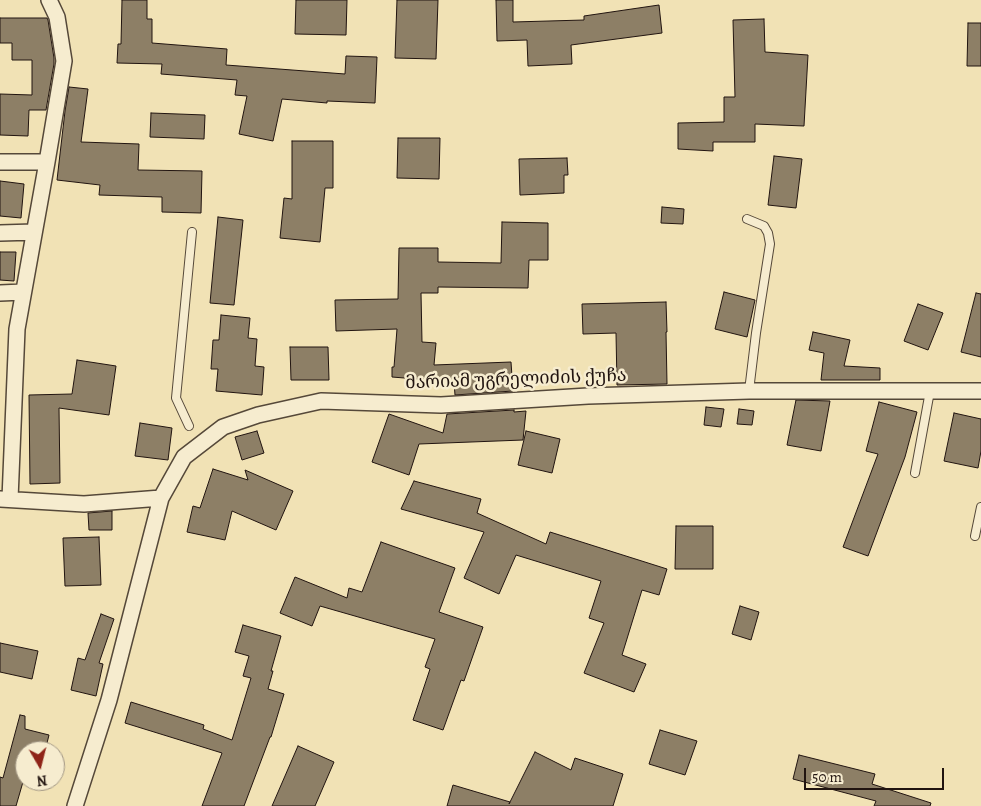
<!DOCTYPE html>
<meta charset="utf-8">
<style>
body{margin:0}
#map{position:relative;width:981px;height:806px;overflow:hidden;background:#f1e2b5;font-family:Alegreya,serif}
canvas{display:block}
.north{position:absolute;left:15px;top:741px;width:50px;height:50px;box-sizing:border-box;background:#f6eccf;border:1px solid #a19683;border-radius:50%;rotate:172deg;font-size:14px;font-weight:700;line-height:20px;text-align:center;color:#211410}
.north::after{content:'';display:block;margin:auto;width:18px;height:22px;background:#8f2418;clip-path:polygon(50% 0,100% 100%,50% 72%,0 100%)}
.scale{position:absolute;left:804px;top:768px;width:140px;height:22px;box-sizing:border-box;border:2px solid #211410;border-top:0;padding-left:6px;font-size:15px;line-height:18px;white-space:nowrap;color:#211410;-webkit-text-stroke:4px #f6eccf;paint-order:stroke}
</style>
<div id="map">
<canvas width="981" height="806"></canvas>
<div class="north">N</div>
<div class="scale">50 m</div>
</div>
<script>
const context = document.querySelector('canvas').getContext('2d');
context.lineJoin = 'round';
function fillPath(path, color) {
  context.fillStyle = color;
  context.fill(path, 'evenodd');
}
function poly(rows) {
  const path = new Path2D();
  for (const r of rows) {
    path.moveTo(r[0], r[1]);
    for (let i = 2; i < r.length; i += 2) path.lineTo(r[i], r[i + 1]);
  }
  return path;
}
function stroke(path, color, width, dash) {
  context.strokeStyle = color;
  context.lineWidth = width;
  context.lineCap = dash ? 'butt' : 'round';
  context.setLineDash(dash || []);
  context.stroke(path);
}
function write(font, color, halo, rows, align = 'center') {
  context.font = font + ' Alegreya,"Noto Serif Georgian",serif';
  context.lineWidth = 5;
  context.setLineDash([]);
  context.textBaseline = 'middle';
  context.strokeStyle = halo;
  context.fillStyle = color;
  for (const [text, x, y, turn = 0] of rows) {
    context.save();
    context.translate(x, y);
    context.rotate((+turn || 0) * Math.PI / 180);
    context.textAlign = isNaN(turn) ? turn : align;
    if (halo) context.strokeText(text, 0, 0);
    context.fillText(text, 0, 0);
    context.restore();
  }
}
const building = poly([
 [122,0,147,0,147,19,152,19,152,43,227,49,226,65,345,74,346,56,377,57,375,103,327,101,327,103,282,99,273,141,239,134,247,96,235,95,237,80,161,74,162,64,117,63,118,44,121,44,122,0],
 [296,0,347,0,346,35,295,34,296,0],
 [397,0,438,0,436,59,395,58,397,0],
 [496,0,513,0,513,22,584,20,584,16,659,5,662,33,571,45,572,64,528,66,527,40,497,41,496,0],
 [0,18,47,18,48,20,54,58,54,64,46,110,29,110,28,136,0,135,0,94,32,95,32,60,12,60,12,43,0,43,0,18],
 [764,19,765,52,808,55,804,126,755,124,755,142,713,142,713,151,678,149,678,123,724,122,724,97,735,97,733,20,764,19],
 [968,23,981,23,981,66,967,66,968,23],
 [69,87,88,89,81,142,139,144,138,170,202,171,201,213,162,212,162,197,99,195,100,185,57,180,65,111,69,87],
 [151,113,205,115,204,139,150,137,151,113],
 [398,138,440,138,439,179,397,178,398,138],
 [292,141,333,141,333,188,325,188,320,242,280,238,284,198,292,199,292,141],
 [774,156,802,159,796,208,768,205,774,156],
 [567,158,568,175,564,175,564,193,520,195,519,159,567,158],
 [0,181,24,184,21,218,0,216,0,181],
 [662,207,684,209,683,224,661,223,662,207],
 [218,217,243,220,234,305,210,303,218,217],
 [502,222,548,223,548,260,529,260,528,288,438,287,438,293,421,293,422,342,436,343,434,365,511,362,513,391,455,395,454,382,392,377,392,367,394,367,397,329,336,331,335,300,398,299,399,248,438,248,438,262,501,263,502,222],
 [0,252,16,252,14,281,0,280,0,252],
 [724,292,755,300,747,337,715,329,724,292],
 [976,293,981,294,981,357,961,352,976,293],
 [666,302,667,332,666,332,667,384,617,385,616,333,583,334,582,304,666,302],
 [918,304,943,313,928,350,904,341,918,304],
 [221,315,250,318,248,338,257,339,255,366,264,367,262,395,216,391,218,369,211,369,213,340,219,340,221,315],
 [813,332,850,340,844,366,880,368,880,380,821,380,824,353,809,350,813,332],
 [290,347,328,347,329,380,291,380,290,347],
 [77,360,116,366,109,415,59,408,60,483,30,484,29,395,72,394,77,360],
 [796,400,830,401,821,451,787,445,796,400],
 [879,402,917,412,905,457,868,556,843,547,878,454,866,451,879,402],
 [706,407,724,409,721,427,704,425,706,407],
 [739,409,754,411,752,425,737,424,739,409],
 [514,410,514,412,526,411,523,440,419,444,409,475,372,462,389,414,443,433,447,414,514,410],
 [954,413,981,419,981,451,978,468,944,461,954,413],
 [140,423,172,428,168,460,135,456,140,423],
 [257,431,264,453,242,460,235,437,257,431],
 [526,431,560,439,552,473,518,465,526,431],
 [213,469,248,480,245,470,293,491,276,530,232,511,225,540,187,532,193,506,200,508,213,469],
 [414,481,481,499,477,513,546,544,550,532,667,569,659,595,642,590,622,655,646,664,634,692,584,673,604,623,589,618,601,581,516,555,499,594,464,578,484,532,401,509,414,481],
 [112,511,112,530,89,530,88,513,112,511],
 [676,526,713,526,713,569,675,569,676,526],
 [99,537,101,585,65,586,63,538,99,537],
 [381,542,455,568,439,612,483,627,464,681,461,680,443,730,413,720,430,669,425,667,435,639,320,606,312,626,280,613,295,577,347,598,349,588,362,592,381,542],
 [740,606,759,612,751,640,732,634,740,606],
 [101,614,114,619,99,663,103,664,96,696,71,690,78,658,85,660,101,614],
 [243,625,281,636,271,671,273,671,268,689,284,694,271,737,270,737,244,806,202,806,222,753,125,723,131,702,204,725,203,729,232,740,251,678,243,676,249,656,235,652,243,625],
 [0,643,38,651,32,679,0,672,0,643],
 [20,715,25,716,25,729,49,735,45,751,25,751,25,775,16,806,0,806,0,777,3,778,20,715],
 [660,730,697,741,685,775,649,764,660,730],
 [298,746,334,762,315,806,272,806,298,746],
 [535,752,571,770,575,758,623,774,613,806,447,806,453,785,510,802,509,804,535,752],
 [799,755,875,774,872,784,931,803,930,806,874,806,876,801,793,779,799,755]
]);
fillPath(building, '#8d7f66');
stroke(building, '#211410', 1);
const lane = poly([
 [747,219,764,226,768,233,770,244,756,333,749,391],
 [189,426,176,398,192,232],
 [915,473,930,391],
 [975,536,981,507]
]);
const street = poly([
 [0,162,47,162],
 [0,233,34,232],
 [0,293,23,292],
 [0,499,84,504,161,498,184,457,223,427,258,415,321,401,441,405,588,396,749,391,981,391],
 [10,499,17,329,47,162,64,61,57,17,49,0],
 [75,806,109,700,161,498]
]);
stroke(lane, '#554839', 10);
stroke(street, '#554839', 18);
stroke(lane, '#f6eccf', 8);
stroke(street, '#f6eccf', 15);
write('18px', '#211410', '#f6eccf', [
 ["მარიამ უგრელიძის ქუჩა",516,380,-2]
]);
</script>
